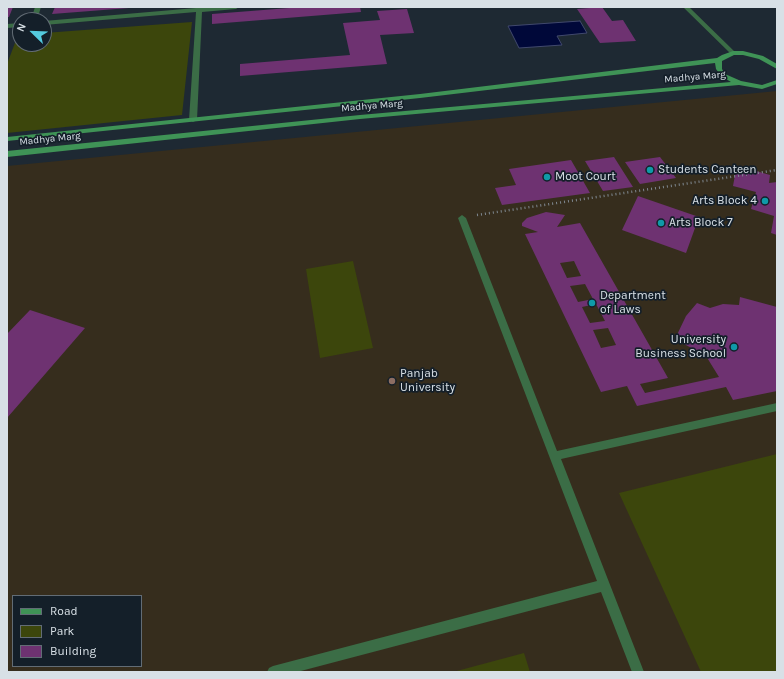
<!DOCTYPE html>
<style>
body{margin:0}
#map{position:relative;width:784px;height:679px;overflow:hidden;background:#1e2933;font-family:Karla,sans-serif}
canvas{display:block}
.frame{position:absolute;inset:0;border:8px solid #d8e0e6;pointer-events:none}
.legend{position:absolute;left:12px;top:595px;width:130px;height:72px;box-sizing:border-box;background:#141f29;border:1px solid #626c75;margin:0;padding:5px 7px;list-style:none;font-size:12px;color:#d8e0e6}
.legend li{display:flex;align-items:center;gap:8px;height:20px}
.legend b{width:20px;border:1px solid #626c75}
.north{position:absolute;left:12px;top:12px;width:40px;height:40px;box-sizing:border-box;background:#141f29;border:1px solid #626c75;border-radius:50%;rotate:293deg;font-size:11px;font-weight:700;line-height:16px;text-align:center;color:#d8e0e6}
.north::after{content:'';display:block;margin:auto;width:14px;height:18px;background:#54cade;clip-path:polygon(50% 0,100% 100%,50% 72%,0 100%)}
</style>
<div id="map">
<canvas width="784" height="679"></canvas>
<div class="frame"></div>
<ul class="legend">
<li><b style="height:5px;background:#3f9356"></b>Road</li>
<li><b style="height:11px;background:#3c460c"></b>Park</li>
<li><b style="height:11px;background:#6e3271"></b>Building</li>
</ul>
<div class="north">N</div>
</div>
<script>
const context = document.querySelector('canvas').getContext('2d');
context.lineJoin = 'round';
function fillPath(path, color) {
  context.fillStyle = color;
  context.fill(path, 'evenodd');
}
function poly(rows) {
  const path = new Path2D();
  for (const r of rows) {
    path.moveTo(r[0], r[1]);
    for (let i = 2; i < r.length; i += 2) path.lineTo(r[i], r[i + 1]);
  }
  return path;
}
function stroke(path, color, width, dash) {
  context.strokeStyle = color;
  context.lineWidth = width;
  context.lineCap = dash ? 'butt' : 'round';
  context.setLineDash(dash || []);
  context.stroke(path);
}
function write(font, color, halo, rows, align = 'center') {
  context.font = font + ' Karla,sans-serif';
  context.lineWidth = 3.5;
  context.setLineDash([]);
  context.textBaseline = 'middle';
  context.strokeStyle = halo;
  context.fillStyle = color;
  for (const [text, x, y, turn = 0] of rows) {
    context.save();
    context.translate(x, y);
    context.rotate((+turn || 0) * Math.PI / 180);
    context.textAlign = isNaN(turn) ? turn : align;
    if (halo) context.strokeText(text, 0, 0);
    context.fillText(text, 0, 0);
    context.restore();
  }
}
fillPath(poly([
 [777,91,777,672,7,672,7,166],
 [13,596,141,596,141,666,13,666]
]), '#362d1d');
fillPath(poly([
 [192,22,182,115,7,133,7,64,18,35,20,35,20,44,44,44,44,33],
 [353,261,373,348,320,358,306,269],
 [777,454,777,672,701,672,619,493],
 [524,653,530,672,453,672]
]), '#3c460c');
const water = poly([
 [580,21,587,33,557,36,562,45,519,48,508,26,580,21]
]);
fillPath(water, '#000839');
stroke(water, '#41496d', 1);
fillPath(poly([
 [7,7,13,7,9,17,7,17],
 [55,7,129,7,129,8,52,14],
 [302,7,360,7,361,12,212,24,212,14],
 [602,7,612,21,623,20,636,41,600,43,577,9],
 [407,9,414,33,380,35,387,64,240,76,240,64,350,55,343,23,380,20,377,11],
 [614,157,633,187,603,191,585,161],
 [660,157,676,178,640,184,625,162],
 [571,160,590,193,502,205,495,188,516,185,509,169],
 [743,171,756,171,770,175,769,183,777,182,777,235,771,233,774,216,751,209,756,192,733,186,735,175],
 [638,196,699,217,686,253,622,230],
 [546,212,565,215,557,227,580,223,668,378,640,384,645,393,719,377,706,356,675,339,686,316,697,303,710,308,723,304,739,305,740,297,777,307,777,391,733,400,726,387,637,406,627,386,601,392,525,234,538,232,522,226,522,223,527,218],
 [574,261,581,276,567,278,560,263],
 [585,284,593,299,578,302,570,286],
 [596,304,605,321,590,323,582,307],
 [608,328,616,345,601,348,593,330],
 [30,310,85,328,7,418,7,334]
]), '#6e3271');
stroke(poly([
 [477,215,777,170]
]), '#7f8890', 2.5, [1, 3]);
fillPath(poly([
 [462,215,466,218,557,451,777,403,777,411,561,459,644,672,632,672,601,592,297,672,267,672,269,668,273,666,597,581,458,218,462,215]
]), '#3b6d46');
fillPath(poly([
 [35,7,41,7,37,20,31,20,35,7],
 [196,7,239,7,236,9,202,12,197,120,193,122,189,120,196,12,44,25,44,21,196,8,196,7],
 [683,7,689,7,735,52,735,54,731,54,683,7],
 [20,23,20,27,7,28,7,24,20,23]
]), '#3b6d46');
fillPath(poly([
 [733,51,743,51,763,56,777,64,777,69,759,59,743,55,734,55,722,61,722,69,725,74,741,81,762,85,777,80,777,84,762,89,739,85,360,119,7,157,7,151,360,115,731,82,721,76,716,69,715,63,420,98,7,141,7,137,420,94,717,58,722,55,733,51]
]), '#3f9356');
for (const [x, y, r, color] of [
 [650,170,4,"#0f9aa8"],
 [547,177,4,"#0f9aa8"],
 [765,201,4,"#0f9aa8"],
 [661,223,4,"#0f9aa8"],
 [592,303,4,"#0f9aa8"],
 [734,347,4,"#0f9aa8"],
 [392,381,4,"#8d6e63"]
]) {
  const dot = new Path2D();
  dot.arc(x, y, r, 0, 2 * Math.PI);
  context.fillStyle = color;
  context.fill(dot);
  stroke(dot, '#141f29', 1.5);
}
write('10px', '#d8e0e6', '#141f29', [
 ["Madhya Marg",695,77,-5],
 ["Madhya Marg",372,106,-5],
 ["Madhya Marg",50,139,-6]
]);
write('12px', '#d8e0e6', '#141f29', [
 ["Students Canteen",658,170],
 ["Moot Court",555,177],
 ["Arts Block 4",757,201,"right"],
 ["Arts Block 7",669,223],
 ["Department",600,296],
 ["of Laws",600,310],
 ["University",726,340,"right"],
 ["Business School",726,354,"right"],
 ["Panjab",400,374],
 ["University",400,388]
], 'left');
</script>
